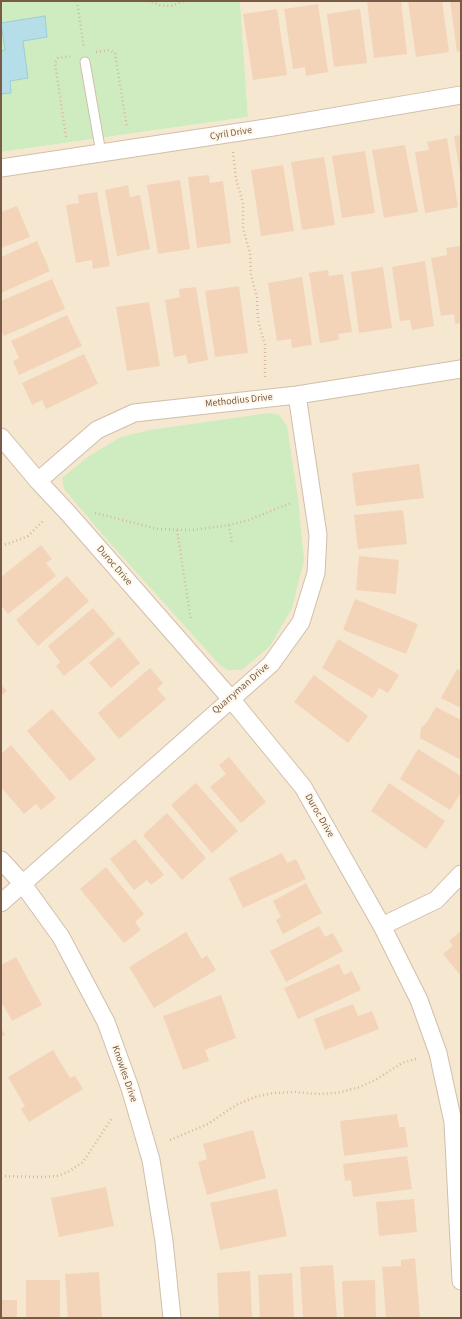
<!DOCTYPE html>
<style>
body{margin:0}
#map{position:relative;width:462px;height:1319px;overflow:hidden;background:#fdf4e2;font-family:"Source Sans 3",sans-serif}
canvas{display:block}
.frame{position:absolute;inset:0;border:2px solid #775b47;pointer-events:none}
</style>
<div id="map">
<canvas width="462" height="1319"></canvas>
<div class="frame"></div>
</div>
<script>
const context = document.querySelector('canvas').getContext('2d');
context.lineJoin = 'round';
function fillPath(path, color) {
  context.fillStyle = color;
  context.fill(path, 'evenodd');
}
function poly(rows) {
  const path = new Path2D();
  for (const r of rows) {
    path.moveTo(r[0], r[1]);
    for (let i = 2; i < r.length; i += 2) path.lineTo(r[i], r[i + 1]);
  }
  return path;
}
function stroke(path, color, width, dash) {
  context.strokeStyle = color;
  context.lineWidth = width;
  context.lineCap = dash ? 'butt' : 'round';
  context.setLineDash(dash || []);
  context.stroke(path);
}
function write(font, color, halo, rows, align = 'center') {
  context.font = font + ' "Source Sans 3",sans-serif';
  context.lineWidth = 4;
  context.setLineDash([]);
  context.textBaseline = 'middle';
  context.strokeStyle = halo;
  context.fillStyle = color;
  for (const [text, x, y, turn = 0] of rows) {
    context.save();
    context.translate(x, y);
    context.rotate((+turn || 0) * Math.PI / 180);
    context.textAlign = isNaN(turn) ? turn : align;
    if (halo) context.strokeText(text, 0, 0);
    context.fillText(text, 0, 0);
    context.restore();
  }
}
fillPath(poly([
 [240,1,461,1,461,1318,1,1318,1,152,248,117]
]), '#f5e7d0');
fillPath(poly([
 [1,1,240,1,248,117,1,152],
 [269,413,279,415,287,426,298,499,304,560,292,608,270,646,242,670,227,670,219,664,110,543,64,489,62,478,89,456,121,437,150,430]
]), '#cfecc0');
const water = poly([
 [45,16,47,37,23,41,28,78,10,81,11,93,1,94,1,51,5,50,1,23,45,16]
]);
fillPath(water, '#b6dee8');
stroke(water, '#9ccdda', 1);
fillPath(poly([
 [367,1,401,1,407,54,374,58],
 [408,1,442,1,449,52,416,57],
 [450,1,461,1,461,51,457,52],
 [318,4,328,72,306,76,305,67,293,69,284,9],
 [277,9,287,75,253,80,243,14],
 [360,9,367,63,334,67,327,14],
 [461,135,461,173,460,173,454,136],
 [447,138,458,207,425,213,415,152,429,150,427,142],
 [405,145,418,212,384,218,372,150],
 [365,151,375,213,342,218,332,156],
 [324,157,335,225,302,230,291,162],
 [283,165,294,231,261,236,251,170],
 [209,175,210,183,223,181,231,243,197,248,188,177],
 [180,180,190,249,158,254,147,185],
 [128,185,130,197,140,195,150,249,117,256,105,190],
 [97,192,110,266,93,269,92,260,76,263,66,205,79,203,78,195],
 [17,206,30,237,1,248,1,212],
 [37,241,50,271,1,293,1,257],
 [461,246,461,323,455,324,454,314,441,316,431,258,447,255,446,248],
 [425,261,434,326,412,330,410,320,400,321,392,267],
 [383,267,392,328,359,333,351,272],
 [328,270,329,276,343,274,352,332,338,334,339,340,320,343,309,273],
 [302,277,312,345,292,348,291,339,277,341,268,283],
 [52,279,65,309,4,336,1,330,1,301],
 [239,286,248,353,215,357,205,291],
 [196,287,208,360,188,364,186,355,174,357,165,300,180,297,179,289],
 [149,302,160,366,127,371,116,307],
 [67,315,82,346,19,375,13,361,19,358,11,341],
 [84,354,98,384,46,409,42,400,32,405,22,383],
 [419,464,424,498,356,506,352,473],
 [403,510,407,544,358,549,354,515],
 [41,545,52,559,46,563,56,576,8,614,1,605,1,577],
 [359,556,399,560,396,594,356,590],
 [67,576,89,601,38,646,16,620],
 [355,599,418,624,406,654,343,630],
 [93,608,115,634,64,676,56,666,60,662,48,646],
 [119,637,140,663,111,688,89,663],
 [338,639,399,675,388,693,379,688,373,698,322,668],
 [150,668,163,683,157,689,166,699,119,739,98,713],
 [457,669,461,671,461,708,441,698],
 [314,675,368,716,348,743,294,702],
 [1,685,7,691,1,696],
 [436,707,461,720,461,760,420,738,421,728,427,722],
 [52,709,96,759,70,781,27,731],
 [11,745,56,798,41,810,36,804,24,814,1,787,1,754],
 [418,749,461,776,461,792,450,810,400,779],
 [229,757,266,802,241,823,210,787,226,774,219,765],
 [196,783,238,831,212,853,171,805],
 [389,783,445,821,426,849,371,811],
 [167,813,206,858,182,880,143,835],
 [135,839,164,875,151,885,147,880,134,890,110,859],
 [282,853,287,863,296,859,306,879,243,908,229,878],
 [106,867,144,914,135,922,141,930,124,943,80,889],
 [306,883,322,913,283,934,276,920,281,917,273,901],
 [319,926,325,937,333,933,343,951,286,982,270,951],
 [461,931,461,976,443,954,453,946,449,941],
 [186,932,202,959,207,955,216,970,154,1008,129,967],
 [16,957,42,1005,12,1021,1,1001,1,965],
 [339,964,344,975,352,971,361,990,298,1019,284,988],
 [221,995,236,1038,205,1050,209,1061,183,1070,163,1016],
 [353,1004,358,1016,372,1011,379,1029,325,1050,314,1019],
 [1,1028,5,1035,1,1037],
 [53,1050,70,1078,75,1076,83,1089,29,1122,21,1109,25,1106,8,1077],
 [397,1114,399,1127,405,1127,408,1147,344,1156,340,1121],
 [253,1130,266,1178,207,1195,198,1162,207,1159,203,1144],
 [407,1156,412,1189,353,1197,351,1180,345,1181,343,1164],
 [106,1187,114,1226,59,1237,51,1198],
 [277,1189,287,1236,220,1250,210,1203],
 [414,1199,417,1232,379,1236,376,1202],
 [415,1258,420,1318,386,1318,382,1267,401,1266,401,1260],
 [333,1265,337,1318,303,1318,300,1267],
 [250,1271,252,1318,219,1318,217,1273],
 [99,1272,102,1318,68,1318,65,1274],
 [292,1273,294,1318,260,1318,258,1275],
 [26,1280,60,1280,60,1318,26,1318],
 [375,1280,376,1318,344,1318,342,1281],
 [1,1300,17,1300,17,1318,1,1318]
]), '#f4d4b9');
const service = poly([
 [85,62,101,153]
]);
const minor = poly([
 [1,168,273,127,461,95],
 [1,437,38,481,68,513,231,699,303,787,382,926,419,1000,438,1053,453,1122,461,1281],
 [38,481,97,430,134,413,297,395,461,369],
 [1,860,22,883,61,937,106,1022,130,1088,151,1160,164,1241,172,1318],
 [1,903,271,664,301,622,316,573,318,535,297,395],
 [382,926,436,900,461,874]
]);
stroke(service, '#d1bfab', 11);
stroke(minor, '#d1bfab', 19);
stroke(poly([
 [77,1,84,48],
 [148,1,160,5,171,6,184,1],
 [96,52,109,50,115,53,127,128],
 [66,137,55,63,58,58,73,56],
 [233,152,236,179,243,203,243,228,250,253,251,275,257,297,258,320,265,345,265,377],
 [95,513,157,529,191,530,224,526,246,521,291,503],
 [229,525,232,544],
 [177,530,191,621],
 [1,545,8,544,28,536,43,521],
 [170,1140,208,1124,236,1105,255,1097,273,1093,295,1092,318,1094,337,1093,360,1087,377,1079,402,1063,416,1059],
 [1,1176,43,1177,57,1176,68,1172,83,1162,112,1118]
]), '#d9b79c', 2.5, [1, 3]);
stroke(service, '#fff', 9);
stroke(minor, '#fff', 17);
write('10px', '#775b47', '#fff8ea', [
 ["Cyril Drive",231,134,-9],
 ["Methodius Drive",239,401,-6],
 ["Duroc Drive",114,566,49],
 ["Quarryman Drive",241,689,-41],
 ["Duroc Drive",319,816,60],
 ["Knowles Drive",124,1074,71]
]);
</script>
